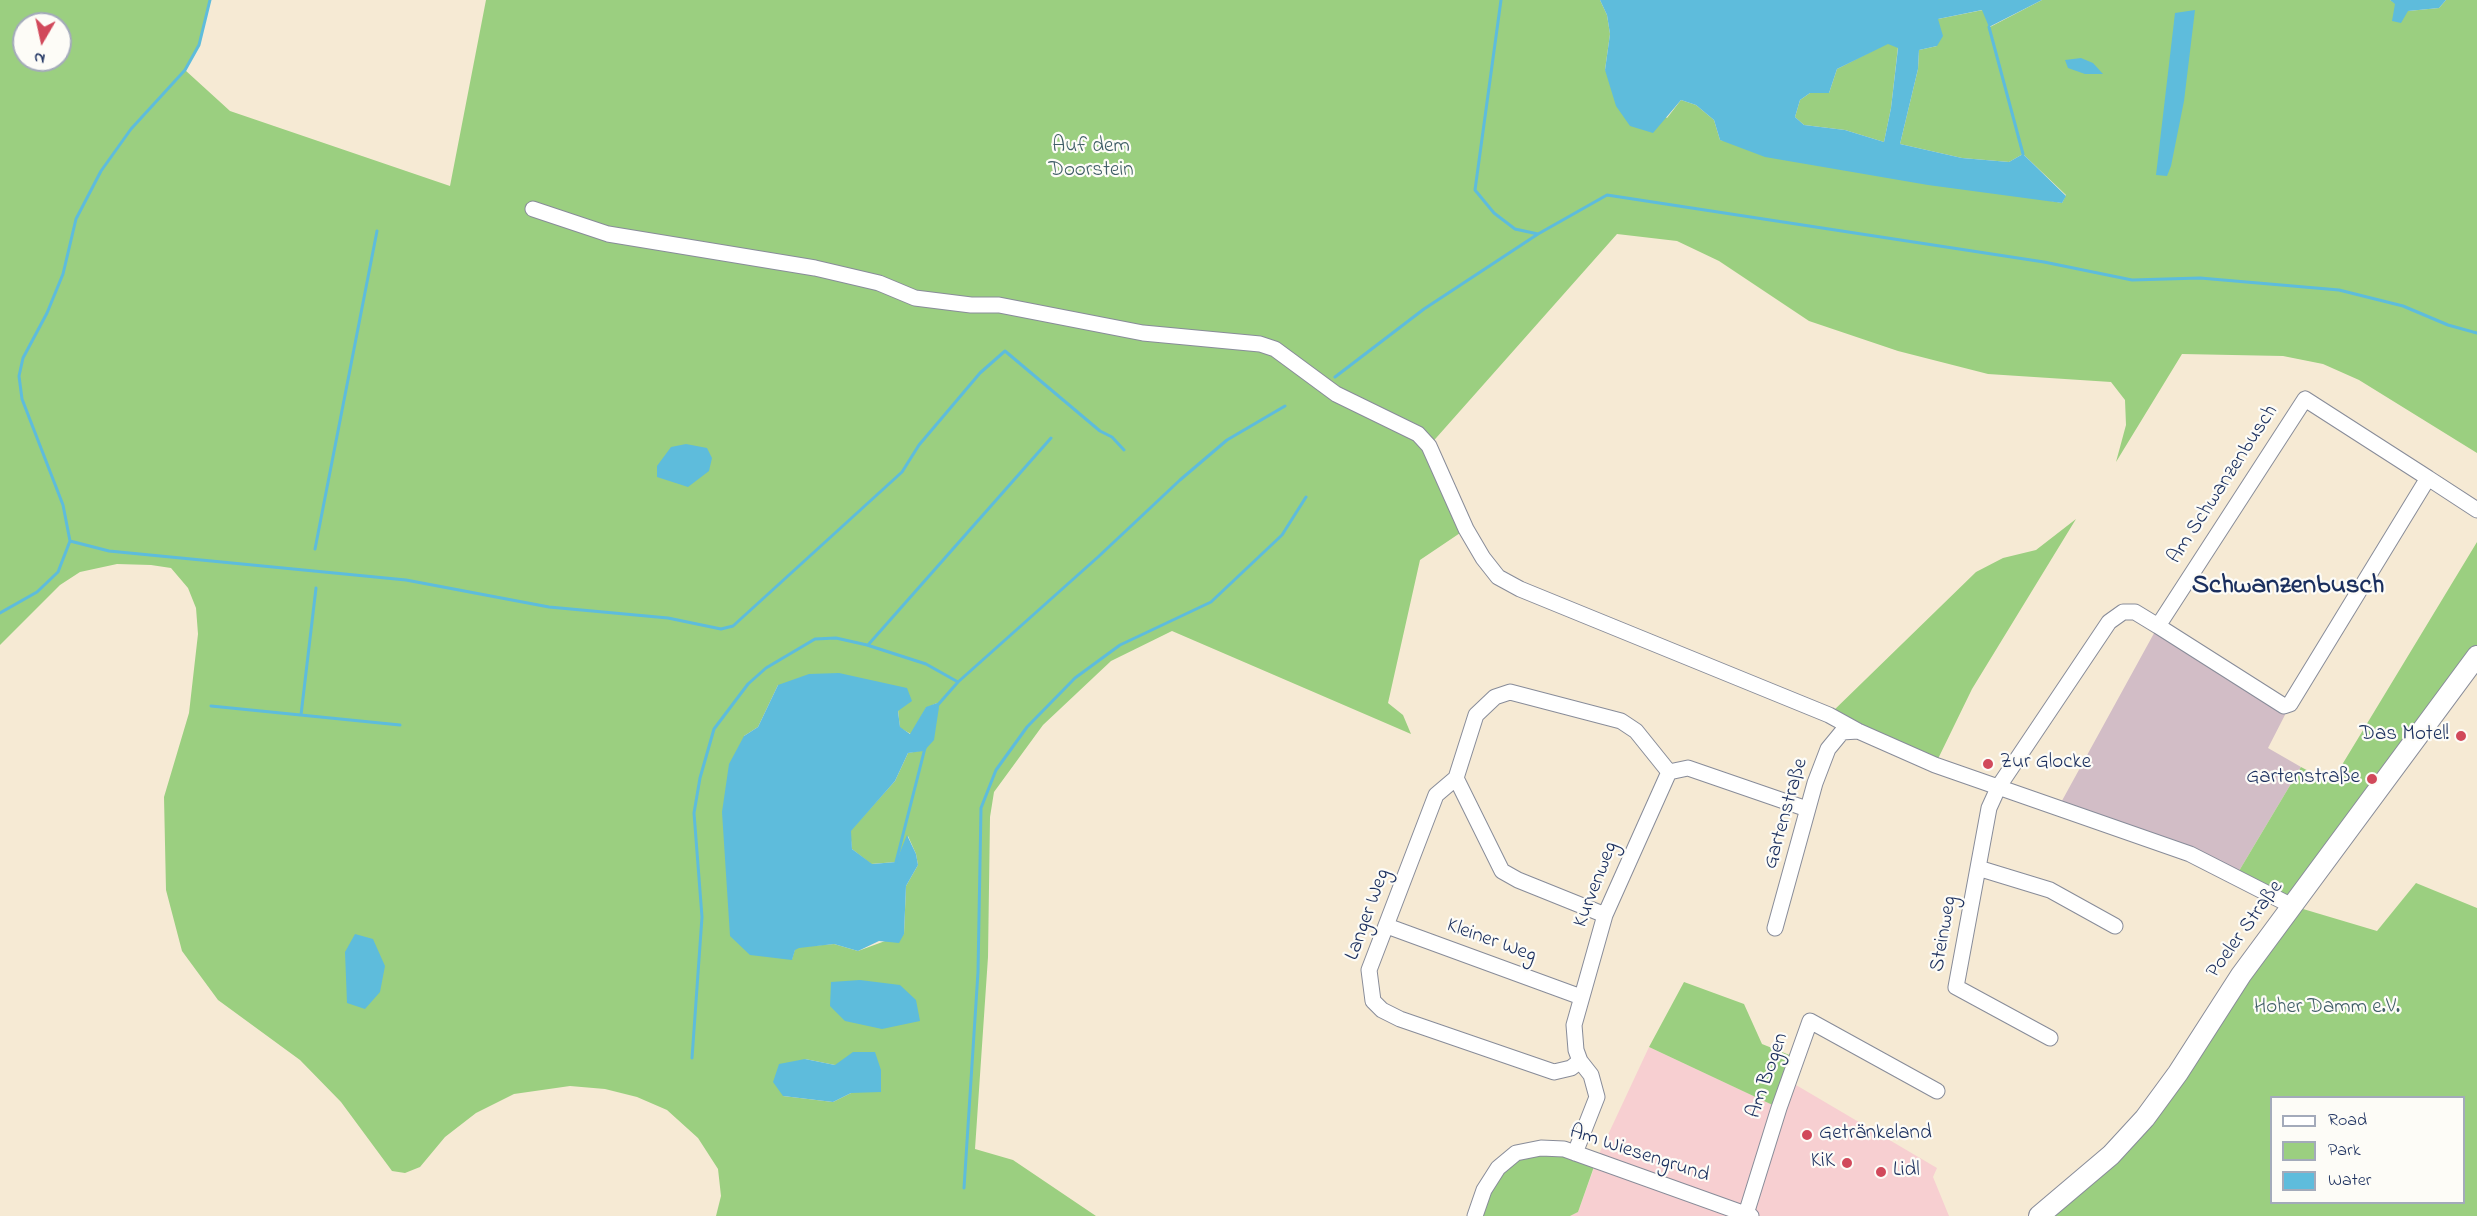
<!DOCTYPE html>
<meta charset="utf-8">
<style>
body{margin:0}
#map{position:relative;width:2477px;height:1216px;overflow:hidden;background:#f6ead4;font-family:"Indie Flower",sans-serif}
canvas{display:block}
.legend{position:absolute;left:2270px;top:1096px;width:195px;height:108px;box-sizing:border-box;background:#fdfcf7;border:2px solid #a3aaba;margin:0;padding:8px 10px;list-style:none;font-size:18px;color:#1b2f5e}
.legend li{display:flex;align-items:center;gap:12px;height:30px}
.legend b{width:30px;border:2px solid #a3aaba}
.north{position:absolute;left:12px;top:12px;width:60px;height:60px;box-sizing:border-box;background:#fdfcf7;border:2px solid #a3aaba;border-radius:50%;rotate:189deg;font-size:16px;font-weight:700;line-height:24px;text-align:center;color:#1b2f5e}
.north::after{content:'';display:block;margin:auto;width:21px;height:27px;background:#d1495b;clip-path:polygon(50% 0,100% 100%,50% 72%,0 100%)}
</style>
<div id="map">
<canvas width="2477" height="1216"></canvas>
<ul class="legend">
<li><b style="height:8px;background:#fff"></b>Road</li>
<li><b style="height:16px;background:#9bcf80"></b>Park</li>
<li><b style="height:16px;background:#5ebcdc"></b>Water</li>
</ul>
<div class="north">N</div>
</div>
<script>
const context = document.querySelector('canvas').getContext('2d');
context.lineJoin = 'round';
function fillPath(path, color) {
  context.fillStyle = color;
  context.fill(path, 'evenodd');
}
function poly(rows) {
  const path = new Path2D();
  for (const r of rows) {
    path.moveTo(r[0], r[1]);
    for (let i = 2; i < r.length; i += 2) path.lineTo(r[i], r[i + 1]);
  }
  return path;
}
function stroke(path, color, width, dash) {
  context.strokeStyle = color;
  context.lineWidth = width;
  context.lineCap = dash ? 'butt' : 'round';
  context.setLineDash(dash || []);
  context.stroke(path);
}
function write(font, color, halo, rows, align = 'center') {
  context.font = font + ' "Indie Flower",sans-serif';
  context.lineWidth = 4.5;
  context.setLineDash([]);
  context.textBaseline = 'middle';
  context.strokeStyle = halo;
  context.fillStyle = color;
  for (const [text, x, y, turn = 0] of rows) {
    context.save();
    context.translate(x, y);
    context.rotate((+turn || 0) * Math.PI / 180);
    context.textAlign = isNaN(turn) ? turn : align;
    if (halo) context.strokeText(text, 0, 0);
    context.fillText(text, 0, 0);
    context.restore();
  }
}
fillPath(poly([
 [1649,1047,1786,1111,1796,1085,1937,1168,1933,1177,1949,1216,1570,1216,1578,1212,1599,1154]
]), '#f7cfd1');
fillPath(poly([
 [2158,626,2287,711,2268,748,2301,767,2236,876,2058,808]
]), '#d2bdc6');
fillPath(poly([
 [0,0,210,0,199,45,185,70,230,111,450,186,486,0,1600,0,1607,15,1610,34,1605,70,1667,118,1681,100,1696,105,1714,120,1720,140,2062,203,2066,195,2023,154,2009,162,1962,158,1900,144,1918,69,1919,50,1937,46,1938,19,1983,10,1990,27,2042,0,2390,0,2408,11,2439,8,2446,0,2477,0,2477,453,2359,380,2323,364,2283,356,2182,354,2116,462,2126,425,2125,400,2111,382,1988,374,1898,351,1809,321,1719,261,1677,241,1617,234,1429,446,1466,529,1420,560,1388,703,1403,715,1411,734,1172,631,1111,661,1043,725,994,792,990,817,988,957,975,1149,1013,1160,1096,1216,716,1216,721,1196,718,1169,698,1138,667,1110,637,1097,605,1089,570,1086,514,1094,476,1113,445,1137,420,1167,405,1173,392,1171,341,1102,300,1060,218,1000,182,951,166,890,164,797,189,713,198,634,196,608,188,588,171,568,151,565,117,564,80,572,60,585,0,645],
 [24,24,60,24,60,60,24,60],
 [778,685,898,710,900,728,911,734,926,708,937,703,924,750,908,753,895,781,850,831,852,849,871,864,896,862,908,836,916,854,918,865,906,886,904,934,858,951,834,944,799,947,795,949,792,959,744,736,758,727],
 [805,1059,835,1065,851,1093,833,1102,783,1096],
 [1888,43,1898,47,1891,108,1884,142,1845,130,1804,125,1795,117,1800,100,1810,93,1829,93,1837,69],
 [2076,519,1972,689,1935,765,1829,715,1976,572,2003,558,2036,550],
 [2477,542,2477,653,2293,906,2377,931,2416,883,2477,908,2477,1216,2039,1216,2111,1155,2292,906,2236,876,2301,767,2331,783],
 [2272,1098,2464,1098,2464,1202,2272,1202],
 [1684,982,1744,1004,1762,1044,1797,1058,1779,1108,1649,1047],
 [1541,1148,1596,1161,1578,1212,1570,1216,1475,1216,1498,1168]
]), '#9bcf80');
fillPath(poly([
 [1600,0,2042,0,1989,27,1982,10,1938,19,1943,36,1937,46,1919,50,1918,69,1900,144,1962,158,2009,162,2023,154,2066,196,2062,203,1928,185,1765,157,1720,140,1714,120,1696,105,1681,100,1653,133,1630,126,1616,106,1605,70,1610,34,1607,15],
 [1888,44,1898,48,1891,108,1884,142,1845,130,1804,125,1795,117,1800,100,1810,93,1829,93,1837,69],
 [2390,0,2446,0,2439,8,2408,11,2401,23,2392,21,2395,4],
 [2195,10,2184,101,2171,166,2167,176,2156,175,2175,13],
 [2081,58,2093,63,2103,74,2085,74,2068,68,2065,60],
 [686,444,707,448,712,458,709,471,688,487,657,477,657,466,671,447],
 [839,673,907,688,912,701,898,711,900,727,910,734,926,707,937,703,939,707,934,740,924,751,908,753,895,781,851,831,852,849,872,864,896,862,907,835,916,854,918,865,906,886,904,934,899,943,879,941,858,951,834,944,799,948,795,950,792,960,750,955,730,936,722,812,729,764,744,736,758,727,778,685,809,674],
 [355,934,373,939,385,966,380,992,365,1009,347,1003,345,952],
 [860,980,900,985,916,1000,920,1021,882,1029,845,1021,830,1006,831,982],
 [853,1052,875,1052,881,1070,881,1092,851,1093,833,1102,783,1096,773,1082,779,1064,805,1059,835,1065]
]), '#5ebcdc');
stroke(poly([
 [1501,0,1475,190,1494,213,1515,229,1538,234],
 [1989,27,2023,154],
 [1335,377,1424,309,1538,234,1607,195,2044,262,2132,280,2200,278,2339,290,2403,306,2448,325,2477,333],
 [70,541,109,551,406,580,549,607,668,618,721,629,733,626,902,472,919,445,980,373,1005,351,1100,431,1112,437,1124,450],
 [315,549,377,231],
 [0,613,37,592,58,572,70,541,63,505,22,399,19,376,23,358,47,313,63,274,76,219,101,171,131,129,185,70,199,45,210,0],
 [868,645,1051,438],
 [211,706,400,725],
 [936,707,958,682,1098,557,1180,480,1227,440,1285,406],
 [301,715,316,588],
 [896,862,925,748],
 [692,1058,702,917,694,813,700,778,714,729,748,684,766,668,815,639,836,638,867,645,926,664,958,682],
 [964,1188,978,972,981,808,996,770,1027,727,1075,678,1120,645,1211,602,1282,535,1306,497]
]), '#5ebcdc', 3);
const minor = poly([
 [533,209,608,234,815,268,879,283,915,298,971,305,999,305,1143,333,1260,344,1275,349,1336,394,1418,434,1429,446,1466,529,1483,558,1498,577,1520,589,1829,715,1858,731,1935,765,2190,854,2292,906],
 [2305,399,2428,478,2290,704,2284,706,2158,626,2305,399],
 [2428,478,2477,510],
 [1456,778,1502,871,1518,880,1605,915],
 [1978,868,2050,890,2115,926],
 [1387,926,1581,997],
 [1775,928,1815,783,1828,749,1842,732,1858,731],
 [2050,1038,1956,987,1989,808,1999,786,2109,622,2123,612,2135,612,2158,626],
 [1580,1061,1571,1068,1554,1072,1400,1019,1382,1010,1373,1001,1369,970,1436,795,1456,778,1476,715,1495,697,1510,692,1621,721,1636,731,1669,772],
 [1575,1153,1597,1097,1591,1075,1580,1061,1576,1050,1574,1025,1605,915,1669,772,1688,768,1807,809],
 [1746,1214,1779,1108,1810,1021,1937,1091],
 [1475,1216,1484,1190,1498,1168,1516,1153,1541,1148,1564,1149,1751,1216]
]);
const major = poly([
 [2039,1216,2111,1155,2145,1118,2178,1073,2241,975,2477,656]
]);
stroke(minor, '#888c99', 17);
stroke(major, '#888c99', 22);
stroke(minor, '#fff', 15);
stroke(major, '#fff', 20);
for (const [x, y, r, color] of [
 [2461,736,6,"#d1495b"],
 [1988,764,6,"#d1495b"],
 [2372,779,6,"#d1495b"],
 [1807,1135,6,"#d1495b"],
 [1847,1163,6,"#d1495b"],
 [1881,1172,6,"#d1495b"]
]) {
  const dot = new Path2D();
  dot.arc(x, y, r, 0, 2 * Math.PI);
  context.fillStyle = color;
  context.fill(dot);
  stroke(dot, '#fdfcf7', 2);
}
write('21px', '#415f68', '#fdfcf7', [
 ["Auf dem",1091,148],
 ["Doorstein",1091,172],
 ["Hoher Damm e.V.",2327,1009]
]);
write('21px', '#1b2f5e', '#fdfcf7', [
 ["Am Schwanzenbusch",2224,485,-57],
 ["Gartenstraße",1787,814,-74],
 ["Kurvenweg",1597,885,-69],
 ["Langer Weg",1369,915,-70],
 ["Poeler Straße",2246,930,-54],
 ["Steinweg",1945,934,-80],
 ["Kleiner Weg",1491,942,20],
 ["Am Bogen",1769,1076,-71],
 ["Am Wiesengrund",1639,1155,18]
]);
write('21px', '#1b2f5e', '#fdfcf7', [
 ["Das Motel!",2449,736],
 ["Zur Glocke",2000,764,"left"],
 ["Gartenstraße",2360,779],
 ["Getränkeland",1819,1135,"left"],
 ["KiK",1835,1163],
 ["Lidl",1893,1172,"left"]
], 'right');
write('bold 27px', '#1b2f5e', '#fdfcf7', [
 ["Schwanzenbusch",2288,588]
]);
</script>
